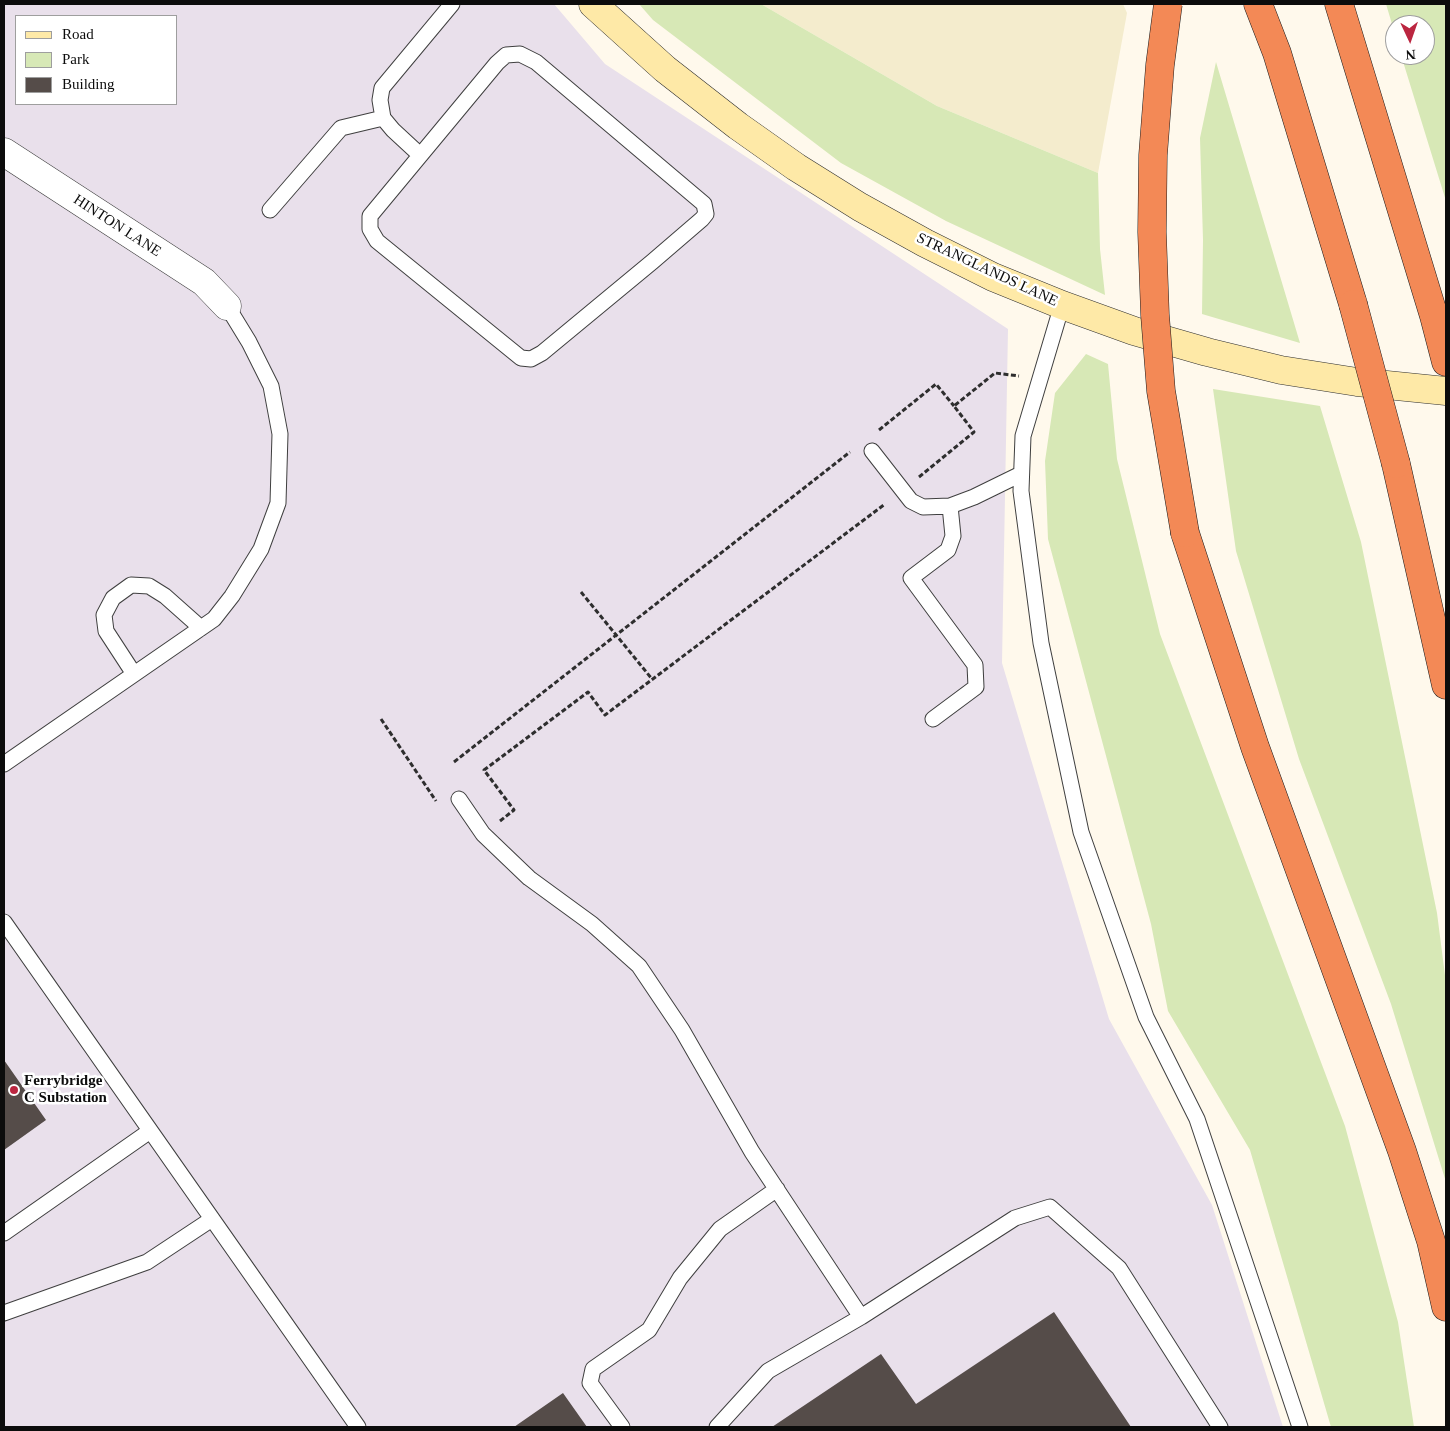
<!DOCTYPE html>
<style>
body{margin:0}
#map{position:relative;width:1450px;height:1431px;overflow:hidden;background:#fff9ec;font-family:"Times New Roman",serif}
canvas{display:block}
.frame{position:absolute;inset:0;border:5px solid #0c0c0c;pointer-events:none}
.legend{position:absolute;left:15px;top:15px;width:162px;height:90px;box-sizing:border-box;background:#fff;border:1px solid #9e9e9e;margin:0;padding:6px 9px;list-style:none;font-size:15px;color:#0c0c0c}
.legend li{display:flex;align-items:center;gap:10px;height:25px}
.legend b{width:25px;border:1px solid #9e9e9e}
.north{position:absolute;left:1385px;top:15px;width:50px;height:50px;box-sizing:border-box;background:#fff;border:1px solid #9e9e9e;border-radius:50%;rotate:177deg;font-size:14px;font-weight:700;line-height:20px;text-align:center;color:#0c0c0c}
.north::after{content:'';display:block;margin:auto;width:18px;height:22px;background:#bb2640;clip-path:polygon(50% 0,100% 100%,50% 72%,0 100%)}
</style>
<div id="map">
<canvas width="1450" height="1431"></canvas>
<div class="frame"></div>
<ul class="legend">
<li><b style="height:6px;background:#fee9a7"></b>Road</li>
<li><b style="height:14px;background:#d7e8b6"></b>Park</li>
<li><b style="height:14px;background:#554c49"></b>Building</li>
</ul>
<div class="north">N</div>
</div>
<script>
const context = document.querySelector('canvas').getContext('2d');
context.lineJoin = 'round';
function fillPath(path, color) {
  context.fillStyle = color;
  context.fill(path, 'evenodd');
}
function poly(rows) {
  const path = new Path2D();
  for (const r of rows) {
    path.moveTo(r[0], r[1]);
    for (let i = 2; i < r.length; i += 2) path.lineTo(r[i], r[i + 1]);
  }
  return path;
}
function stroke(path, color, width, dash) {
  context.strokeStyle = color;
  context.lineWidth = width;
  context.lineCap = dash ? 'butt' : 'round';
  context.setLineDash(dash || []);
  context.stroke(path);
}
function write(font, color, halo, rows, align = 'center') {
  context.font = font + ' "Times New Roman",serif';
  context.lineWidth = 5;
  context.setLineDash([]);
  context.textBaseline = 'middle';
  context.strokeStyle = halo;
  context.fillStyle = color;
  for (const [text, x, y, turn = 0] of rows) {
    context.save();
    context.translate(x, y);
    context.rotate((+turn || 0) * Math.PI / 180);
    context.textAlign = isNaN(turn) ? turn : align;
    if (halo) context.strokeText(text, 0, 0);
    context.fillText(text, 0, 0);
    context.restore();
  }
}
fillPath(poly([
 [4,4,554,4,605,64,1008,329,1002,663,1109,1019,1212,1205,1283,1427,4,1427],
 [16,16,176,16,176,104,16,104]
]), '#e9e0eb');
fillPath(poly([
 [761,4,1123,4,1127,13,1098,173,937,106]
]), '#f4eccd');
fillPath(poly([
 [639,4,761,4,937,106,1098,173,1100,249,1105,295,946,221,841,163,653,20],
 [1386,4,1446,4,1446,201,1401,55,1425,55,1425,25,1395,25,1395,34],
 [1216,62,1300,343,1202,314,1203,240,1200,138],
 [1086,354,1108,364,1117,459,1160,634,1345,1126,1398,1322,1414,1427,1331,1427,1250,1150,1168,1011,1151,924,1048,539,1045,461,1055,393],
 [1213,389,1320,406,1361,542,1437,913,1446,983,1446,1182,1391,1004,1299,759,1236,551]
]), '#d7e8b6');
fillPath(poly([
 [4,1060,46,1120,4,1150],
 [1054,1312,1131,1427,772,1427,881,1354,916,1404],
 [563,1393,587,1427,514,1427]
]), '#554c49');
const lane = poly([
 [520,54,536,62,704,204,706,214,702,219,652,262,542,353,531,359,521,358,377,241,370,229,370,216,497,63,506,55,520,54],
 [420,155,393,130,383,118,380,100,382,88,452,4],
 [270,210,341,128,383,118],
 [1062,305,1023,436,1021,491,1041,643,1081,832,1146,1017,1197,1119,1300,1427],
 [872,451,911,501,923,507,950,506,974,497,1021,474],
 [134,674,106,631,104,615,113,598,131,585,149,586,165,596,201,628],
 [933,719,976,687,975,665,911,578,948,550,953,536,950,506],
 [4,764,214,619,232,596,261,549,278,503,280,434,271,386,249,342,227,306],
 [459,799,483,834,529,878,592,924,639,966,682,1030,752,1152,861,1317],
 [4,922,358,1427],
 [4,1233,150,1131],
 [4,1313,147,1262,212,1219],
 [622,1427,590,1383,593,1369,649,1330,680,1278,720,1229,777,1189],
 [717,1427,768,1371,861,1317,1015,1218,1050,1207,1119,1268,1220,1427]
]);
const street = poly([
 [4,152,204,282,227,306]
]);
const secondary = poly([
 [593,4,665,69,738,126,796,167,860,207,925,243,993,277,1062,305,1134,331,1207,352,1281,370,1357,382,1446,391]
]);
const highway = poly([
 [1258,4,1277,53,1353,304],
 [1339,4,1434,316,1446,362],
 [1396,464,1446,685],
 [1185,533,1255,747,1402,1151,1431,1241,1446,1307]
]);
stroke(lane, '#3f3f3f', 17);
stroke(street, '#3f3f3f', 29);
stroke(secondary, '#2e2e2e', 29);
stroke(highway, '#1d1d1d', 29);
stroke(poly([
 [879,430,936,384,954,406],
 [919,477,974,432,954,406,995,373,1019,376],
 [581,592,652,679],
 [381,719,436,801],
 [454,762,850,452],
 [500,821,514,810,484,770,588,692,605,715,885,504]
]), '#2e2e2e', 3, [5, 2.5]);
stroke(lane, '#fff', 15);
stroke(street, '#fff', 28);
stroke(secondary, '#fee9a7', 28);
stroke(highway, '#f38956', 28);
const highwayBridge = poly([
 [1168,4,1160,65,1153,155,1152,232,1155,315,1161,391,1185,533],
 [1353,304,1396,464]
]);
stroke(highwayBridge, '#1d1d1d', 29, []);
stroke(highwayBridge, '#f38956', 28);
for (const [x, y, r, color] of [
 [14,1090,5,"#bb2640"]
]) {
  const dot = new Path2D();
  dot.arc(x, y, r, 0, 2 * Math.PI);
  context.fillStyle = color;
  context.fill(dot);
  stroke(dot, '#fff', 2);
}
write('15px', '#0c0c0c', '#fff', [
 ["HINTON LANE",117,226,33],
 ["STRANGLANDS LANE",987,270,25]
]);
write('bold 15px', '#0c0c0c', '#fff', [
 ["Ferrybridge",24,1081],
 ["C Substation",24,1098]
], 'left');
</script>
